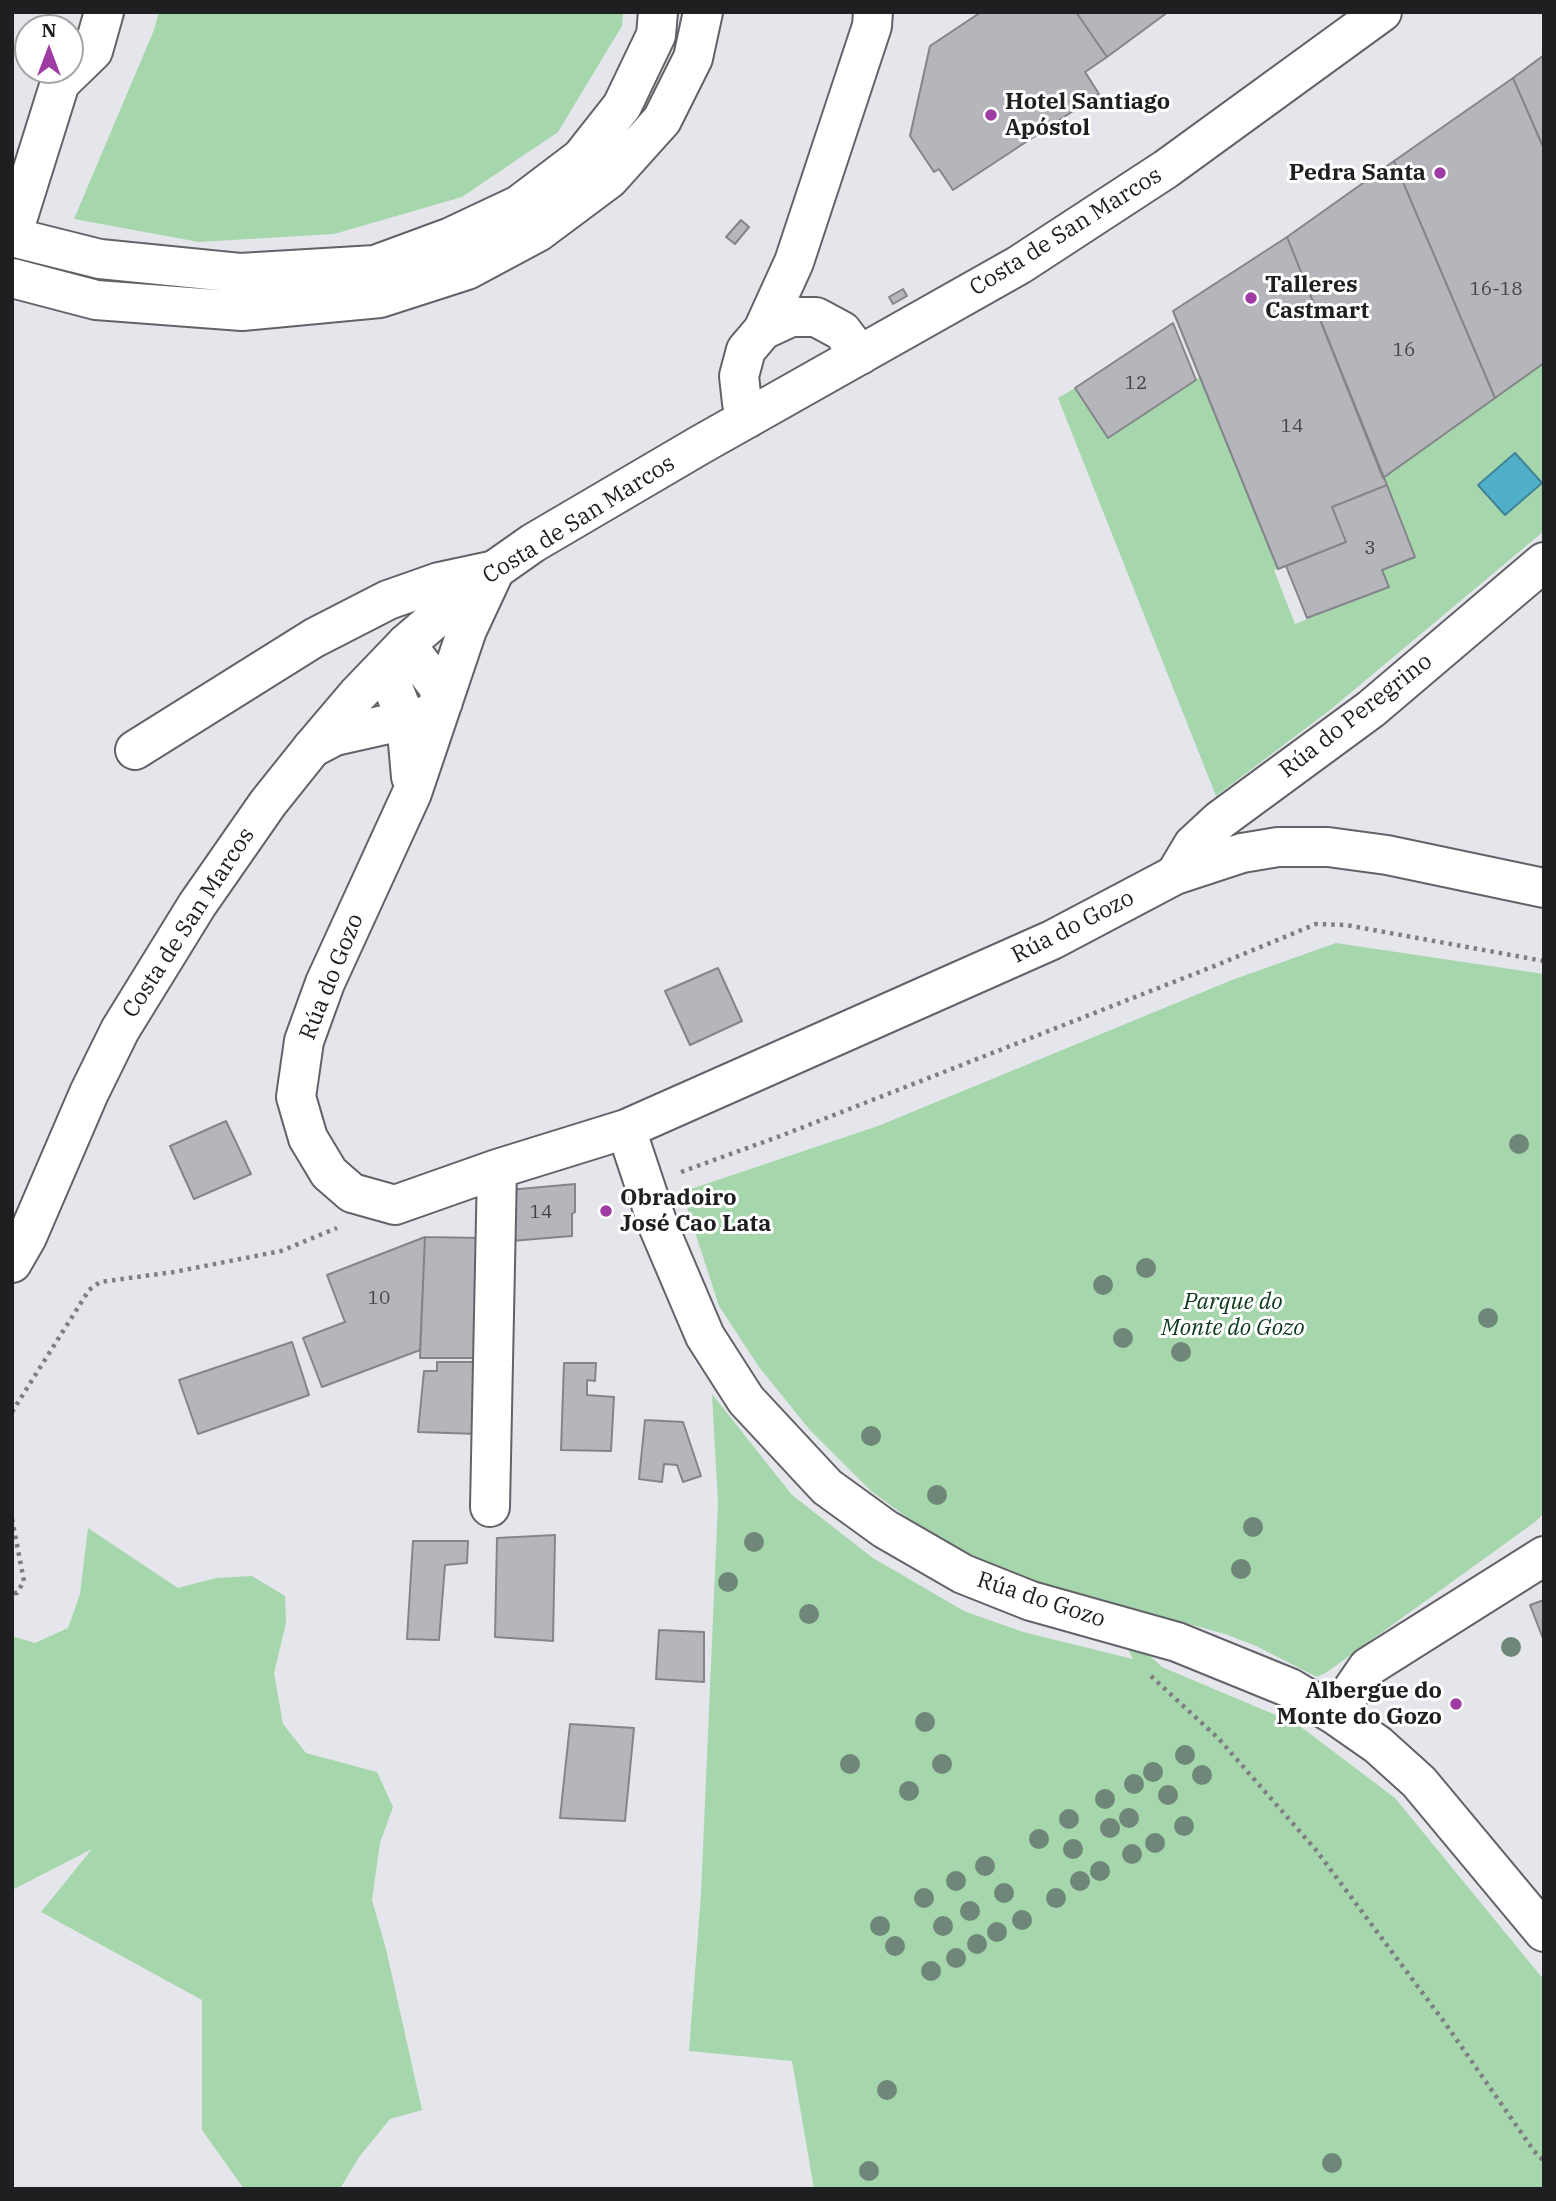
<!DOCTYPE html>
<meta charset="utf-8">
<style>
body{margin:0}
#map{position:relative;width:1556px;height:2201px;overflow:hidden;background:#e5e6ec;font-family:"IBM Plex Serif",serif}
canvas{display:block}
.frame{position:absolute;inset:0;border:14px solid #1e1f21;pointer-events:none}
.north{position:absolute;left:14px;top:14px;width:70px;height:70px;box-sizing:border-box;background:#fff;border:2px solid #a5a5a6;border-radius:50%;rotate:0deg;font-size:19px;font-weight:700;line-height:28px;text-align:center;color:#1e1f21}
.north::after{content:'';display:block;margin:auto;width:24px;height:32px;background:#9f3ca3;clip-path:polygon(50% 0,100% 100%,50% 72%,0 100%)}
</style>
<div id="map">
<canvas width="1556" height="2201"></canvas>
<div class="frame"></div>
<div class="north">N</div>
</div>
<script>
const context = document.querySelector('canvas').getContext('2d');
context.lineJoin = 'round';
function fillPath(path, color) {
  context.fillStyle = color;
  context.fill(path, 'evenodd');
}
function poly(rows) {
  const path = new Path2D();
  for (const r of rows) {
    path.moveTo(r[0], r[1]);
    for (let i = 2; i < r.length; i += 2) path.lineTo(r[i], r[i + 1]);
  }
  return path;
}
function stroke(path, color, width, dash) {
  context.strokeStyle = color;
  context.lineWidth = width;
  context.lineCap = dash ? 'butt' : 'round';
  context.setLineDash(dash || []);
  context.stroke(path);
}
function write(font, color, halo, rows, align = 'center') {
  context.font = font + ' "IBM Plex Serif",serif';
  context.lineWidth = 6;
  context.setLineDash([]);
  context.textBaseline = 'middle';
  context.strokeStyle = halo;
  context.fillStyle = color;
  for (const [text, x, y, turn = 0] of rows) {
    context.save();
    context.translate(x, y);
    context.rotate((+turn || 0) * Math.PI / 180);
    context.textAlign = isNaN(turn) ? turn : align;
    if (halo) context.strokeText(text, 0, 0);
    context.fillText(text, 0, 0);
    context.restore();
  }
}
fillPath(poly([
 [159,12,623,12,622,26,558,132,462,197,334,234,199,242,74,219,154,30],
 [1544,363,1544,531,1330,710,1216,796,1058,398,1075,388,1108,438,1201,376,1278,569,1274,570,1295,624,1388,587,1382,570,1415,556,1383,478],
 [1336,943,1544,974,1544,1513,1535,1522,1327,1672,1317,1677,1256,1646,1225,1634,1033,1581,975,1559,920,1527,871,1491,809,1429,759,1367,719,1306,682,1192,878,1126,1232,980],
 [712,1394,792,1495,873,1558,964,1611,1023,1632,1133,1659,1115,1624,1162,1667,1297,1724,1395,1798,1544,1980,1544,2189,814,2189,792,2061,689,2051,701,1894,718,1503],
 [88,1528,178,1588,216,1578,252,1576,285,1596,286,1623,274,1673,283,1724,306,1753,377,1772,393,1807,380,1843,372,1900,386,1949,422,2110,390,2119,359,2157,340,2189,244,2189,202,2130,202,2000,41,1912,92,1849,12,1890,12,1636,35,1643,68,1628,80,1594]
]), '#a6d6ac');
const water = poly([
 [1515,453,1542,483,1505,515,1478,485,1515,453]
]);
fillPath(water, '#50b0c9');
stroke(water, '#418497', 2);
const building = poly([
 [981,12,1076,12,1107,57,1085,72,1099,94,953,190,939,169,934,172,910,136,930,46,981,12],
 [1076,12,1168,12,1107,57,1076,12],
 [1544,55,1544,149,1513,78,1544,55],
 [1513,78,1544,149,1544,363,1495,398,1394,161,1513,78],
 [1394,161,1495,398,1383,478,1287,237,1394,161],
 [741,220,749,227,735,244,726,237,741,220],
 [1287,237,1387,485,1332,507,1346,542,1278,569,1173,311,1287,237],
 [903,289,907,296,893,304,889,297,903,289],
 [1173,323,1196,380,1108,438,1075,388,1173,323],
 [1387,485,1415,557,1382,570,1389,587,1307,618,1286,566,1346,542,1332,507,1387,485],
 [718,968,742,1021,690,1045,665,991,718,968],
 [226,1121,251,1174,194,1199,170,1146,226,1121],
 [575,1184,575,1212,572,1214,572,1236,511,1241,508,1190,575,1184],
 [425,1237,420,1350,322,1387,303,1338,345,1322,327,1275,425,1237],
 [425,1237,482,1238,478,1358,420,1358,425,1237],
 [292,1342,309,1395,198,1434,179,1380,292,1342],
 [437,1362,479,1362,478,1434,418,1432,424,1371,437,1371,437,1362],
 [564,1363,596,1363,595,1381,587,1380,587,1395,614,1397,611,1451,561,1450,564,1363],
 [645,1420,683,1422,701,1476,683,1482,677,1465,664,1464,662,1482,639,1479,645,1420],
 [555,1535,553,1641,495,1637,497,1538,555,1535],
 [413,1541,468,1541,467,1563,445,1565,439,1640,407,1639,413,1541],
 [1544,1600,1544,1641,1530,1605,1544,1600],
 [659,1630,704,1632,704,1682,656,1679,659,1630],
 [570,1724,634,1728,625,1821,560,1818,570,1724]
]);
fillPath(building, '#b5b6bc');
stroke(building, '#84858b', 2);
const minor = poly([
 [763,330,794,262,872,26,873,12],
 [748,418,742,403,739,376,746,350,763,330,791,317,816,317,842,331,860,355],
 [495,570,467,630,412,793,325,983,304,1041,296,1097,308,1138,329,1173,352,1193,395,1205,497,1169,626,1129,1052,940,1175,875,1242,853,1278,847,1328,847,1387,855,1544,888],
 [385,667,406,720,428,715,443,702,437,685,406,644],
 [312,748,335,736,406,720,411,777],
 [135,750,314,638,388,600,439,582,495,570],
 [1175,875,1193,845,1220,820,1371,709,1544,562],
 [626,1129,659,1228,705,1336,746,1400,827,1487,885,1529,963,1574,1031,1601,1177,1642,1290,1688,1335,1715,1378,1745,1419,1782,1544,1932],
 [490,1507,497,1169],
 [1335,1715,1368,1667,1544,1556]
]);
const major = poly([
 [12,1263,27,1237,89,1093,120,1030,197,905,268,803,312,748,357,695,406,644,479,581,533,543,700,445,1019,265,1166,169,1382,12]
]);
const highway = poly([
 [61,82,93,51,104,12],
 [12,236,64,70],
 [12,237,100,259,240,273,375,265,451,237,519,205,581,158,622,106,656,35,658,12],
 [12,278,96,300,242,311,380,298,467,270,538,232,609,179,662,120,693,58,703,12]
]);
stroke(minor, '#626268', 42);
stroke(major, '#626268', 42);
stroke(highway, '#626268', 42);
stroke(poly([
 [681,1172,783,1135,1217,965,1316,924,1346,925,1544,961],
 [12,1412,89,1290,100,1282,174,1272,281,1251,337,1228],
 [12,1519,24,1581,17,1593,12,1593],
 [1151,1676,1219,1739,1316,1850,1445,2023,1534,2151,1544,2161]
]), '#7e7f83', 4.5, [3.5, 5]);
stroke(minor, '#fff', 38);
stroke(major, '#fff', 38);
stroke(highway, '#fff', 38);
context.fillStyle = '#6e8778';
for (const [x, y] of [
 [1519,1144],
 [1146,1268],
 [1103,1285],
 [1488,1318],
 [1123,1338],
 [1181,1352],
 [871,1436],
 [937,1495],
 [1253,1527],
 [754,1542],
 [1241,1569],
 [728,1582],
 [809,1614],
 [1511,1647],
 [925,1722],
 [1185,1755],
 [850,1764],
 [942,1764],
 [1153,1772],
 [1202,1775],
 [1134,1784],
 [909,1791],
 [1168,1795],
 [1105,1799],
 [1129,1818],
 [1069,1819],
 [1184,1826],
 [1110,1828],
 [1039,1839],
 [1155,1843],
 [1073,1849],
 [1132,1854],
 [985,1866],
 [1100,1871],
 [956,1881],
 [1080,1881],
 [1004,1893],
 [924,1898],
 [1056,1898],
 [970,1911],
 [1022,1920],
 [880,1926],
 [943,1926],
 [997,1932],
 [977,1944],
 [895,1946],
 [956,1958],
 [931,1971],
 [887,2090],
 [1332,2163],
 [869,2171]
]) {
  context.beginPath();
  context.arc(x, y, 10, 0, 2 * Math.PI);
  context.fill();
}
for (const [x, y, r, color] of [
 [991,115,7,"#9f3ca3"],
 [1440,173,7,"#9f3ca3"],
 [1251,298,7,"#9f3ca3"],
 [606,1211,7,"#9f3ca3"],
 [1456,1704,7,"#9f3ca3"]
]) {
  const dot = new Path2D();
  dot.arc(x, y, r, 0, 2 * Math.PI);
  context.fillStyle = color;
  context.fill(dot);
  stroke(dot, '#fff', 2.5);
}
write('19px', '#444548', null, [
 ["16-18",1496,290],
 ["16",1404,351],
 ["12",1136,384],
 ["14",1292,427],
 ["3",1370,549],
 ["14",541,1213],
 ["10",379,1299]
]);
write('bold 23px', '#1e1f21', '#fff', [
 ["Hotel Santiago",1005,102],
 ["Apóstol",1005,128],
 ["Pedra Santa",1426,173,"right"],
 ["Talleres",1265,285],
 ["Castmart",1265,311],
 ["Obradoiro",620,1198],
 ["José Cao Lata",620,1224],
 ["Albergue do",1442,1691,"right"],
 ["Monte do Gozo",1442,1717,"right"]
], 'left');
write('23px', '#1e1f21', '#fff', [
 ["Costa de San Marcos",1066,232,-32],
 ["Costa de San Marcos",579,520,-32],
 ["Rúa do Peregrino",1356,716,-38],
 ["Costa de San Marcos",189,923,-57],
 ["Rúa do Gozo",1073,927,-27],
 ["Rúa do Gozo",332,977,-68],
 ["Rúa do Gozo",1041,1600,18]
]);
write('italic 23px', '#0d3a19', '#fff', [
 ["Parque do",1233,1302],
 ["Monte do Gozo",1233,1328]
]);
</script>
